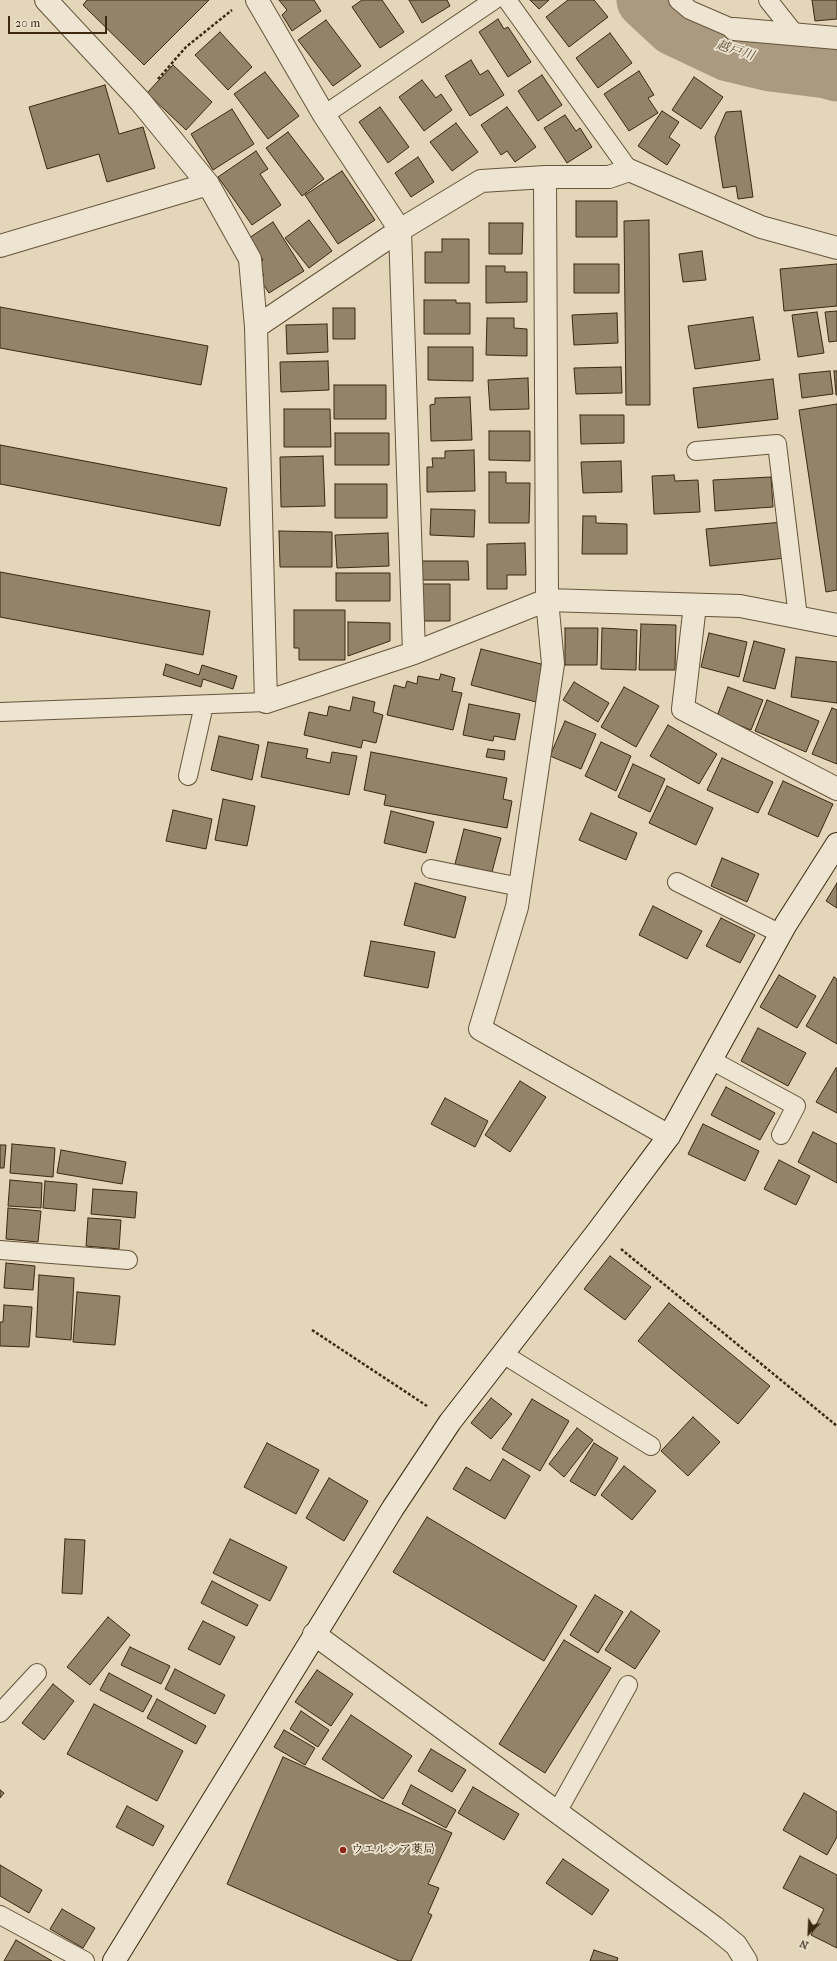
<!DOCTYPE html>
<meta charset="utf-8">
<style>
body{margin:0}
#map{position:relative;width:837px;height:1961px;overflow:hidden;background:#e3d6b9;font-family:"IM FELL French Canon",serif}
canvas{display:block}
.north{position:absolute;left:789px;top:1913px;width:40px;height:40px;-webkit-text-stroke:3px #ede4d2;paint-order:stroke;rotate:204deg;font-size:11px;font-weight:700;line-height:16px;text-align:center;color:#3c2910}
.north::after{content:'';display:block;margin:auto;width:14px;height:18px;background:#3c2910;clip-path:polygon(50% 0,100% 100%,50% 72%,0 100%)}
.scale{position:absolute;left:8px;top:16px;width:99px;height:18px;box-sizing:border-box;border:2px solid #3c2910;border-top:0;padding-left:5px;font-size:12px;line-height:14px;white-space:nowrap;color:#3c2910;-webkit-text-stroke:3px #ede4d2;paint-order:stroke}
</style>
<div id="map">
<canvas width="837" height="1961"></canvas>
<div class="north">N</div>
<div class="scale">20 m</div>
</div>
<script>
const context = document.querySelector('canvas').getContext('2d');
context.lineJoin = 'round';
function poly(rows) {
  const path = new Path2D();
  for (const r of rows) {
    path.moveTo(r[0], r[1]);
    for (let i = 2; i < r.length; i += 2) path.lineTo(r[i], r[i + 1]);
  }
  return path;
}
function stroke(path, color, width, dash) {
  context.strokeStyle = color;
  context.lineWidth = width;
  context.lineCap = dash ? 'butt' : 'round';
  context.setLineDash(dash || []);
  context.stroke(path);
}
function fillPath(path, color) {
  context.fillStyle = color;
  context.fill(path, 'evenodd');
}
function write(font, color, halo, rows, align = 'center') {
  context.font = font + ' "IM FELL French Canon","Noto Serif JP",serif';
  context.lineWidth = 3.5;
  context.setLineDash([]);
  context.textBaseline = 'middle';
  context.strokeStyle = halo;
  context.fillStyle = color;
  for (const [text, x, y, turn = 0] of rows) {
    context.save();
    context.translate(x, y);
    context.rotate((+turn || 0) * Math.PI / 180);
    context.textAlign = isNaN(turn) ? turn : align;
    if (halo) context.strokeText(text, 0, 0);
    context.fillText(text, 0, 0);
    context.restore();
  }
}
stroke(poly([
 [646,0,674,26,729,52,771,62,827,69,837,72]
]), '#aa9b80', 59);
const building = poly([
 [87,0,209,0,144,65,83,5,87,0],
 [279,0,314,0,321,11,292,31,282,15,287,10,279,0],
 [362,0,382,0,404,32,380,48,352,7,362,0],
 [409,0,447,0,450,6,422,23,409,0],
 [530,0,549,0,539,9,530,0],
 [568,0,594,0,608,17,569,47,546,17,568,0],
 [812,0,837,0,837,19,815,21,812,0],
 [498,19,504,29,508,27,531,62,508,77,479,32,498,19],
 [326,20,361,66,333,86,298,40,326,20],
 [220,32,252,67,228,90,195,55,220,32],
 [610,33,632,63,598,88,576,58,610,33],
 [471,60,480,75,488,70,504,95,470,116,445,76,471,60],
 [173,65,212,102,186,130,147,93,173,65],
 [639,71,654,95,648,98,658,113,629,131,604,94,639,71],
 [265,72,299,116,268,139,234,94,265,72],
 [542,75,562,105,538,121,518,91,542,75],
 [694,77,723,97,701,129,672,110,694,77],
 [422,80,436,98,441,94,452,110,424,131,399,97,422,80],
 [105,85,119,134,143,127,155,168,107,182,99,154,47,169,29,107,105,85],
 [380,107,409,147,388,163,359,122,380,107],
 [507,107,536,147,515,162,507,151,501,155,481,125,507,107],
 [232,109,254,144,213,170,191,134,232,109],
 [662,111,679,122,669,137,680,145,667,165,638,146,662,111],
 [741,111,753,197,738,199,736,186,723,188,715,137,726,112,741,111],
 [565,115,576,131,580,128,592,147,567,163,544,128,565,115],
 [456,123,478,152,452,171,430,142,456,123],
 [288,132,324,179,302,196,266,148,288,132],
 [256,151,268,169,260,174,281,205,252,225,218,177,256,151],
 [418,157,434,182,411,197,395,173,418,157],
 [342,171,375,220,338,244,305,195,342,171],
 [576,201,617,201,617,237,576,237,576,201],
 [309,220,332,251,309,268,285,238,309,220],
 [649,220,650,405,626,405,624,221,649,220],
 [273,222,304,271,269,293,259,278,264,275,257,264,263,260,249,238,273,222],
 [489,223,523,223,522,254,489,254,489,223],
 [442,239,469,239,469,283,425,283,425,252,442,252,442,239],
 [702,251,706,280,683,282,679,254,702,251],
 [574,264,619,264,619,293,574,293,574,264],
 [837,264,837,306,784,311,780,269,837,264],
 [486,266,505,266,505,272,527,272,527,302,486,303,486,266],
 [424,300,456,300,456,303,470,303,470,334,424,334,424,300],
 [0,307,208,346,201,385,0,348,0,307],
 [333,308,355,308,355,339,333,339,333,308],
 [837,311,837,341,829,342,825,312,837,311],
 [817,312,824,353,798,357,792,315,817,312],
 [617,313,618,343,574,345,572,315,617,313],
 [753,317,760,360,695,369,688,326,753,317],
 [487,318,514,318,514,328,527,329,527,356,486,355,487,318],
 [327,324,328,352,287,354,286,325,327,324],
 [428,347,473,347,473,381,428,380,428,347],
 [328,361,329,390,281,392,280,362,328,361],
 [621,367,622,393,576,394,574,368,621,367],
 [830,371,833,394,802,398,799,374,830,371],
 [834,371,837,371,837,395,836,395,834,371],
 [528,378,529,409,490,410,488,380,528,378],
 [773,379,778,419,698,428,693,388,773,379],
 [334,385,386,385,386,419,334,419,334,385],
 [470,397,472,440,431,441,430,405,435,404,435,398,470,397],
 [837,404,837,590,826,592,799,410,837,404],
 [284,409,330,409,331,447,284,447,284,409],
 [580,415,624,415,624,443,581,444,580,415],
 [489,431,530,431,530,461,489,460,489,431],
 [335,433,389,433,389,465,335,465,335,433],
 [0,445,227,488,220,526,0,484,0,445],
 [474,450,475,491,427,492,427,467,433,467,432,458,445,458,445,451,474,450],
 [323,456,325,506,281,507,280,457,323,456],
 [621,461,622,492,583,493,581,462,621,461],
 [489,472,506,472,506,483,530,483,529,523,489,523,489,472],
 [674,475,675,481,698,480,700,512,654,514,652,476,674,475],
 [771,477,773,507,715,511,713,480,771,477],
 [335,484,387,484,387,518,335,518,335,484],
 [431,509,475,510,474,537,430,535,431,509],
 [583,516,596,516,596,523,627,524,627,554,582,554,583,516],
 [783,522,786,558,710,566,706,529,783,522],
 [279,531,332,532,332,567,280,567,279,531],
 [388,533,389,566,337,568,335,535,388,533],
 [525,543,526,575,507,575,507,589,487,589,487,544,525,543],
 [416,561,468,561,469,580,416,580,416,561],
 [0,572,210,611,203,655,0,617,0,572],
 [336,573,390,573,390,601,336,601,336,573],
 [415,584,450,584,450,621,415,621,415,584],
 [294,610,345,610,345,660,299,660,299,648,294,648,294,610],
 [348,622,390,623,390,641,348,656,348,622],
 [641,624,676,625,675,670,639,670,641,624],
 [565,628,598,628,597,665,565,665,565,628],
 [602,628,637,630,636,670,601,669,602,628],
 [709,633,747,642,739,677,701,667,709,633],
 [754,641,785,649,775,689,743,681,754,641],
 [481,649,545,665,536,702,471,685,481,649],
 [796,657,837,662,837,703,791,697,796,657],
 [166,664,199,675,202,665,237,676,233,689,203,679,201,687,163,675,166,664],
 [441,674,455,678,452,691,462,693,453,730,387,715,394,685,405,688,407,681,417,684,418,676,439,680,441,674],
 [574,682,609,703,598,722,563,700,574,682],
 [624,687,659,706,636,747,601,727,624,687],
 [728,687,763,700,751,730,717,716,728,687],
 [353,697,375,702,373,712,383,715,376,743,363,740,361,748,304,735,309,712,327,716,329,706,350,711,353,697],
 [767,700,819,721,806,752,755,731,767,700],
 [469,704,520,714,515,740,494,736,493,741,463,735,469,704],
 [832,708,837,710,837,764,812,754,832,708],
 [565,721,596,734,581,769,550,756,565,721],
 [668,725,717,754,699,784,650,756,668,725],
 [219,736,259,745,252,780,211,770,219,736],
 [268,742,308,749,306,758,330,763,332,752,357,756,349,795,261,777,268,742],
 [601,742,631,756,616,791,585,776,601,742],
 [488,749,505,751,504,760,486,757,488,749],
 [371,752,507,778,503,799,512,801,507,828,384,805,386,795,364,790,371,752],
 [722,758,773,782,758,813,707,790,722,758],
 [633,764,665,779,650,812,618,797,633,764],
 [783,781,833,804,818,837,768,814,783,781],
 [667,786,713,808,696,845,649,823,667,786],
 [223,799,255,806,247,846,215,840,223,799],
 [173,810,212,819,206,849,166,841,173,810],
 [391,811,434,822,426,853,384,843,391,811],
 [591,813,637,833,626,860,579,840,591,813],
 [464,829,501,838,492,872,455,864,464,829],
 [722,858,759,874,747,902,711,886,722,858],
 [415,883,466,897,455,938,404,925,415,883],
 [837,883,837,908,826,901,837,883],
 [653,906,702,931,687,959,639,935,653,906],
 [721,918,755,935,740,963,706,946,721,918],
 [371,941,435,952,428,988,364,976,371,941],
 [779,975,816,996,797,1028,760,1007,779,975],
 [834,977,837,979,837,1044,806,1026,834,977],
 [758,1028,806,1053,788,1086,741,1061,758,1028],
 [836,1068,837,1068,837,1113,816,1102,836,1068],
 [520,1081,546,1097,510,1152,485,1135,520,1081],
 [726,1087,775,1113,760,1140,711,1115,726,1087],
 [445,1098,488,1121,475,1147,431,1124,445,1098],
 [703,1124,759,1151,745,1181,688,1154,703,1124],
 [813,1132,837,1144,837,1183,798,1162,813,1132],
 [12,1144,55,1148,53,1177,10,1173,12,1144],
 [0,1145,6,1145,4,1168,0,1168,0,1145],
 [61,1150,126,1162,122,1184,57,1173,61,1150],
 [779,1160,810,1176,796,1205,764,1189,779,1160],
 [10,1180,42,1183,41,1208,8,1206,10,1180],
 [45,1181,77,1184,75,1211,43,1208,45,1181],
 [93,1189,137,1192,135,1218,91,1214,93,1189],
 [8,1208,41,1211,38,1242,6,1239,8,1208],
 [88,1218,121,1220,119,1249,86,1246,88,1218],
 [610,1256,651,1287,625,1320,584,1289,610,1256],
 [6,1263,35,1266,33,1290,4,1288,6,1263],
 [39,1275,74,1278,71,1340,36,1337,39,1275],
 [77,1292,120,1296,115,1345,73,1342,77,1292],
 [669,1303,770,1386,738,1424,638,1341,669,1303],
 [4,1305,32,1307,29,1347,0,1346,0,1322,3,1322,4,1305],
 [491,1398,512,1414,491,1439,471,1423,491,1398],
 [532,1399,569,1421,540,1471,502,1449,532,1399],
 [693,1417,720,1442,688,1476,661,1451,693,1417],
 [577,1428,593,1440,564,1477,549,1464,577,1428],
 [267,1443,319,1470,296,1514,244,1487,267,1443],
 [594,1443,618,1458,595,1496,570,1481,594,1443],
 [503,1459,530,1476,505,1519,453,1489,466,1467,490,1481,503,1459],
 [624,1466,656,1491,632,1520,601,1495,624,1466],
 [329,1478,368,1501,344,1541,306,1518,329,1478],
 [427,1517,577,1606,544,1661,393,1572,427,1517],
 [65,1539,85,1540,82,1594,62,1593,65,1539],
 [230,1539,287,1567,270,1601,213,1573,230,1539],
 [212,1581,258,1605,247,1626,201,1603,212,1581],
 [595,1595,623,1612,598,1653,570,1635,595,1595],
 [631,1611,660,1631,635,1669,605,1650,631,1611],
 [108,1617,130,1635,90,1685,67,1667,108,1617],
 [203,1621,235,1637,220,1665,188,1649,203,1621],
 [564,1640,611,1668,545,1773,499,1744,564,1640],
 [130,1647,170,1666,161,1684,121,1665,130,1647],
 [175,1669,225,1695,215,1714,165,1689,175,1669],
 [317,1670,353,1694,331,1726,295,1702,317,1670],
 [109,1673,152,1696,143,1712,100,1690,109,1673],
 [53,1684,74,1701,44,1740,22,1723,53,1684],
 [157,1699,206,1726,196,1744,147,1718,157,1699],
 [94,1704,183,1751,157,1801,67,1754,94,1704],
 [301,1711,329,1730,318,1747,290,1729,301,1711],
 [351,1715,412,1756,383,1799,322,1759,351,1715],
 [284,1730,315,1748,305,1765,274,1747,284,1730],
 [431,1749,466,1770,452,1792,418,1771,431,1749],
 [283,1757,452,1833,428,1884,439,1888,428,1913,432,1915,411,1961,399,1961,227,1884,283,1757],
 [411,1785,456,1810,446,1828,402,1804,411,1785],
 [473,1787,519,1814,504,1840,458,1813,473,1787],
 [0,1790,4,1793,0,1798,0,1790],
 [804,1793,837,1812,837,1837,827,1855,783,1830,804,1793],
 [127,1806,164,1826,153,1846,116,1827,127,1806],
 [800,1856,837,1875,837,1948,811,1935,824,1909,783,1888,800,1856],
 [563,1859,609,1890,592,1915,546,1883,563,1859],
 [0,1865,42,1890,29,1913,0,1896,0,1865],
 [62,1909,95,1928,83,1948,50,1929,62,1909],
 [16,1940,52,1961,4,1961,16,1940],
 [594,1950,618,1958,617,1961,590,1961,594,1950]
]);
fillPath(building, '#938368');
stroke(building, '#3c2910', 1);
const lane = poly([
 [507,0,629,170],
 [678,0,690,10,734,29],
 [768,0,795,34],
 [324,115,494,0],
 [696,451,777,444,798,617],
 [0,712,266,702],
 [188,776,204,705],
 [431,869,520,887],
 [677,882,781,934],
 [711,1060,796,1106,781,1135],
 [0,1250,128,1260],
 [503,1354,651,1446],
 [0,1713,37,1673],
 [557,1812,628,1685],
 [0,1915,85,1961]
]);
const street = poly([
 [46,0,140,101,208,184,250,259,256,327,266,702,414,653,547,600,740,606,837,625],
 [257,0,324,115,400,230,414,653],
 [734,29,837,38],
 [545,177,547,600,553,664,517,907,480,1029,669,1136],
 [0,246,208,184],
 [256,327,400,230,481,181,545,177,609,177,629,170,761,227,837,248],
 [695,605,683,709,837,789],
 [314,1634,714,1927,736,1945,746,1961]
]);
const secondary = poly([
 [114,1961,393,1508,450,1422,598,1231,669,1136,786,924,837,844]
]);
stroke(lane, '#66543a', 20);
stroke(street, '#66543a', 24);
stroke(secondary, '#3c2910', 24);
stroke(poly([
 [158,79,186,47,232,10],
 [621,1249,837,1426],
 [312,1330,427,1406]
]), '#3c2910', 2.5, [3, 2]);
stroke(lane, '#ede4d2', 18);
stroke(street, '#ede4d2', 22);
stroke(secondary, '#ede4d2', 22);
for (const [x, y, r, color] of [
 [343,1850,4,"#8f2418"]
]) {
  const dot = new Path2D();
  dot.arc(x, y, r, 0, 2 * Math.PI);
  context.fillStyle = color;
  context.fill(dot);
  stroke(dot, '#ede4d2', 1.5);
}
write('12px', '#3c2910', '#ede4d2', [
 ["ウエルシア薬局",351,1850]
], 'left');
write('italic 13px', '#5d4b32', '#ede4d2', [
 ["越戸川",735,51,18]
]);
</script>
